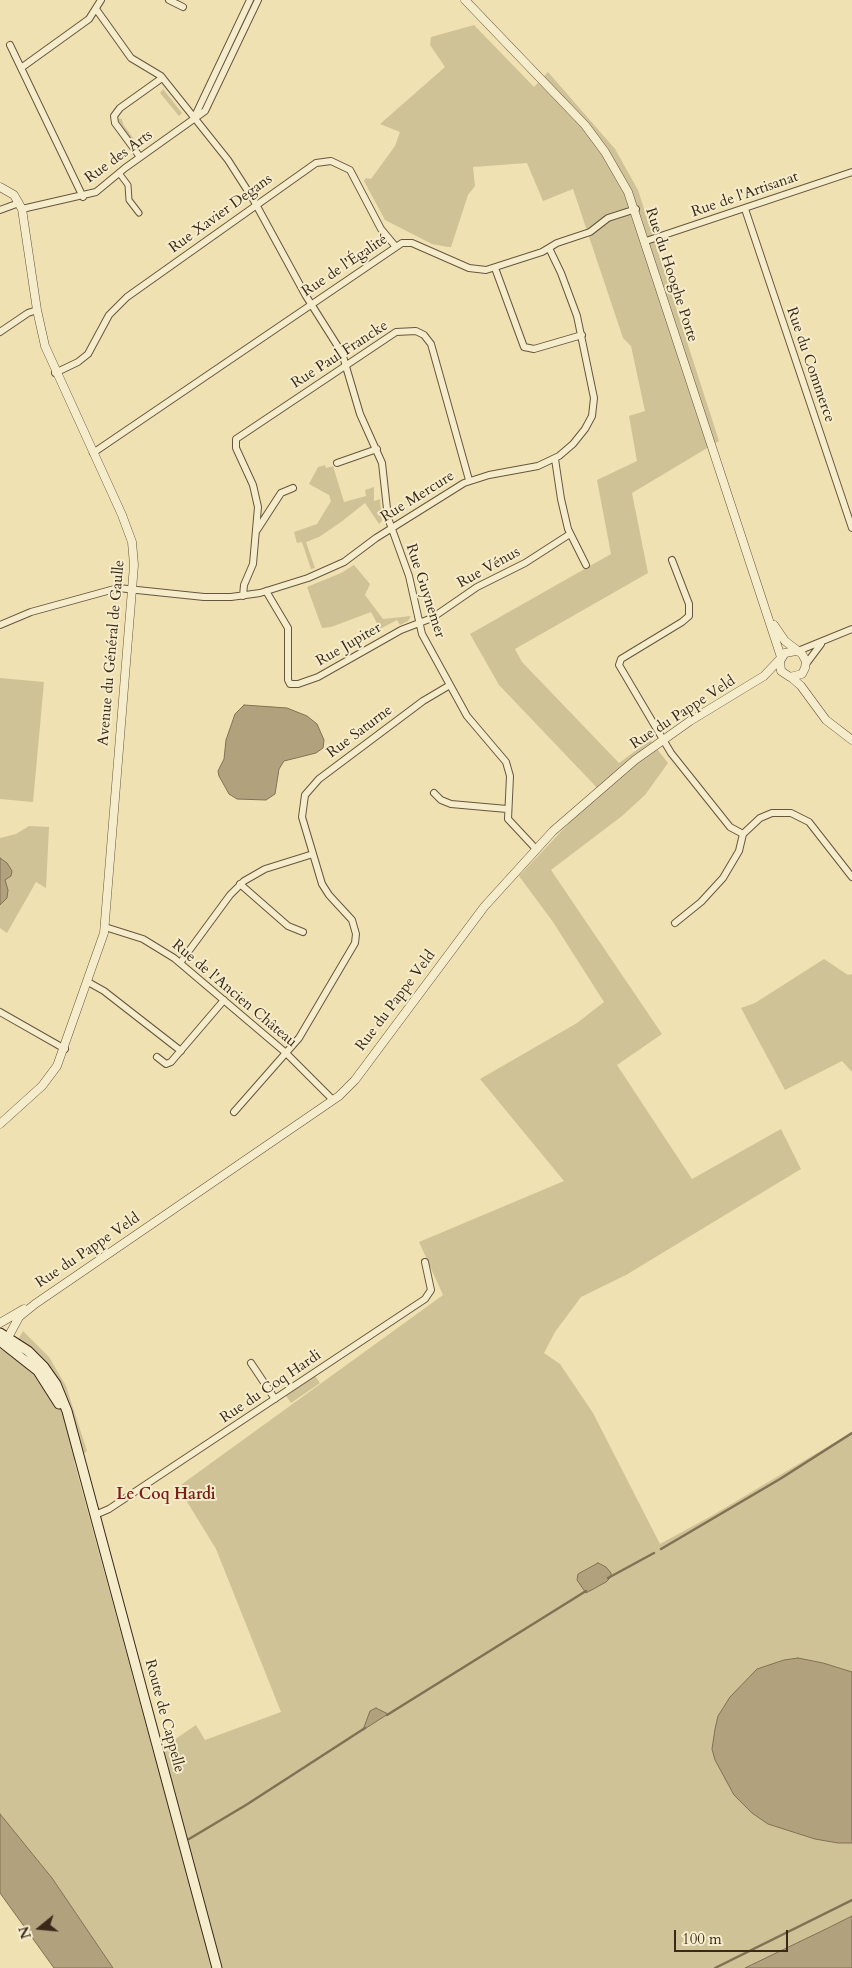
<!DOCTYPE html>
<meta charset="utf-8">
<style>
body{margin:0}
#map{position:relative;width:852px;height:1968px;overflow:hidden;background:#efe1b1;font-family:Cardo,serif}
canvas{display:block}
.north{position:absolute;left:15px;top:1903px;width:50px;height:50px;-webkit-text-stroke:4px #f5eccc;paint-order:stroke;rotate:253deg;font-size:14px;font-weight:700;line-height:20px;text-align:center;color:#3a2819}
.north::after{content:'';display:block;margin:auto;width:18px;height:22px;background:#3a2819;clip-path:polygon(50% 0,100% 100%,50% 72%,0 100%)}
.scale{position:absolute;left:674px;top:1930px;width:114px;height:22px;box-sizing:border-box;border:2px solid #3a2819;border-top:0;padding-left:6px;font-size:15px;line-height:18px;white-space:nowrap;color:#3a2819;-webkit-text-stroke:4px #f5eccc;paint-order:stroke}
</style>
<div id="map">
<canvas width="852" height="1968"></canvas>
<div class="north">N</div>
<div class="scale">100 m</div>
</div>
<script>
const context = document.querySelector('canvas').getContext('2d');
context.lineJoin = 'round';
function fillPath(path, color) {
  context.fillStyle = color;
  context.fill(path, 'evenodd');
}
function poly(rows) {
  const path = new Path2D();
  for (const r of rows) {
    path.moveTo(r[0], r[1]);
    for (let i = 2; i < r.length; i += 2) path.lineTo(r[i], r[i + 1]);
  }
  return path;
}
function stroke(path, color, width, dash) {
  context.strokeStyle = color;
  context.lineWidth = width;
  context.lineCap = dash ? 'butt' : 'round';
  context.setLineDash(dash || []);
  context.stroke(path);
}
function write(font, color, halo, rows, align = 'center') {
  context.font = font + ' Cardo,serif';
  context.lineWidth = 4;
  context.setLineDash([]);
  context.textBaseline = 'middle';
  context.strokeStyle = halo;
  context.fillStyle = color;
  for (const [text, x, y, turn = 0] of rows) {
    context.save();
    context.translate(x, y);
    context.rotate((+turn || 0) * Math.PI / 180);
    context.textAlign = isNaN(turn) ? turn : align;
    if (halo) context.strokeText(text, 0, 0);
    context.fillText(text, 0, 0);
    context.restore();
  }
}
fillPath(poly([
 [474,25,534,87,548,72,615,149,638,190,719,441,632,493,648,573,515,649,522,662,619,763,650,740,668,763,645,795,622,816,551,870,662,1034,617,1065,692,1179,781,1129,801,1169,626,1275,581,1297,555,1332,544,1353,560,1364,593,1413,660,1544,713,1515,852,1432,852,1968,113,1968,52,1878,0,1814,0,1349,10,1354,23,1331,49,1357,66,1386,87,1451,74,1461,154,1755,169,1750,174,1740,196,1725,205,1740,281,1712,216,1549,178,1487,443,1295,419,1242,564,1181,480,1079,577,1023,604,1002,553,922,519,876,572,820,602,793,499,685,470,634,611,554,597,480,637,461,629,416,645,411,631,346,623,338,573,189,543,201,527,163,473,167,475,186,468,195,451,247,448,247,432,244,385,220,364,181,366,178,371,179,395,146,400,132,380,124,445,67,430,45,431,37],
 [163,89,182,113,179,116,160,93],
 [116,118,122,119,123,124,138,145,136,147],
 [325,465,326,468,333,466,344,502,366,496,365,490,374,487,374,501,380,499,382,521,379,524,365,503,341,522,319,537,306,542,315,568,311,569,302,542,297,543,294,532,317,524,331,501,329,495,309,484,318,467],
 [354,565,370,584,365,595,383,619,411,616,408,621,400,625,397,620,380,629,371,612,331,627,322,628,307,587,341,573],
 [0,678,44,682,33,802,0,799],
 [29,826,49,827,46,888,36,882,7,933,0,928,0,838,16,834],
 [824,959,848,975,852,974,852,1072,842,1061,785,1090,741,1008,755,1003],
 [315,1376,320,1383,291,1403,286,1396]
]), '#d0c297');
const water = poly([
 [244,705,287,708,307,716,317,724,324,740,323,748,316,753,284,761,279,769,275,794,266,800,237,799,229,794,219,776,218,771,224,759,226,740,235,714,244,705],
 [0,858,7,863,12,871,11,876,5,880,8,890,7,898,0,905,0,858],
 [598,1563,606,1567,611,1573,611,1577,606,1582,586,1593,577,1580,578,1574,598,1563],
 [798,1658,823,1663,852,1672,852,1843,838,1843,815,1839,768,1824,752,1813,734,1795,715,1760,712,1749,715,1729,718,1716,730,1697,757,1669,784,1660,798,1658],
 [376,1708,388,1714,363,1730,370,1711,376,1708],
 [0,1814,52,1878,113,1968,54,1968,0,1893,0,1814],
 [852,1916,852,1968,745,1968,828,1928,852,1916]
]);
fillPath(water, '#b1a27d');
stroke(water, '#817155', 1);
stroke(poly([
 [661,1549,780,1479,852,1433],
 [608,1578,654,1553],
 [387,1715,586,1591],
 [189,1839,246,1805,365,1728],
 [715,1968,852,1900]
]), '#817155', 2.5);
const pedestrian = poly([
 [119,173,128,185,129,200,139,213]
]);
const minor = poly([
 [169,0,183,7],
 [96,9,131,58,161,76,228,160,253,199,306,296,342,353,360,414,382,463,388,518,409,576,422,634,467,716,506,762,510,776,508,819,536,849],
 [10,45,83,197],
 [21,68,89,19,101,0],
 [195,116,250,0],
 [140,157,115,123,114,116,120,108,162,78],
 [22,209,96,192,125,168,205,111,258,0],
 [745,209,852,528],
 [0,210,19,203],
 [646,241,852,172],
 [495,268,524,347,534,349,582,335],
 [0,332,28,313,37,310],
 [55,373,78,362,88,354,109,315,127,297,316,163,331,161,350,170,381,229,396,247],
 [93,453,402,243,412,243,469,268,486,270,542,252,557,243,590,232,608,218,636,209],
 [555,459,561,499,568,529,586,565],
 [337,463,377,449],
 [257,530,281,493,293,488],
 [672,560,689,604,689,616,682,622,621,659,619,665,671,753,730,827,743,834],
 [266,591,288,628,288,680,290,684,298,684,318,677,401,630,432,618,477,587,525,563,570,534],
 [243,596,244,585,253,564,258,507,253,485,236,448,236,439,396,332,416,331,424,335,431,344,469,480],
 [0,625,31,612,118,588,204,597,231,597,260,593,308,578,344,562,376,538,464,483,489,475,538,466,559,456,573,444,585,429,592,416,594,398,577,316,561,273,549,248],
 [798,651,852,629],
 [806,664,821,644],
 [434,793,441,800,451,804,507,809],
 [240,884,288,926,303,932],
 [675,923,701,902,723,878,739,851,743,834,760,818,772,813,791,813,809,822,852,877],
 [105,927,143,939,174,958,286,1053,333,1100],
 [180,963,230,895,244,881,265,869,313,854],
 [88,982,104,991,181,1051],
 [0,1012,65,1049],
 [157,1057,166,1064,171,1062,224,1000],
 [234,1112,299,1038,355,943,356,934,352,920,329,895,322,884,302,817,305,795,319,779,423,701,450,685],
 [251,1363,275,1399],
 [95,1515,109,1509,425,1299,431,1290,425,1262]
]);
const tertiary = poly([
 [465,0,585,125,605,152,628,192,781,657],
 [0,187,14,195,22,209,37,310,45,346,122,515,132,542,134,565,104,933,57,1066,42,1086,0,1124],
 [774,625,785,641,802,654,806,661,805,668,802,674,790,677,781,671,780,661,785,653,796,651],
 [791,677,801,686,826,720,852,740],
 [0,1323,24,1309],
 [5,1343,19,1317,35,1304,339,1096,355,1080,484,907,553,831,635,760,690,721,764,676,780,659]
]);
const secondary = poly([
 [0,1333,28,1351,44,1367,56,1384,67,1411,217,1968],
 [0,1341,38,1371,59,1404]
]);
stroke(pedestrian, '#67563f', 7);
stroke(minor, '#67563f', 8);
stroke(tertiary, '#67563f', 9);
stroke(secondary, '#3a2819', 11);
stroke(pedestrian, '#f5eccc', 5);
stroke(minor, '#f5eccc', 6);
stroke(tertiary, '#f5eccc', 8);
stroke(secondary, '#f5eccc', 9);
write('15px', '#3a2819', '#f5eccc', [
 ["Rue des Arts",119,157,-36],
 ["Rue de l'Artisanat",745,195,-19],
 ["Rue Xavier Degans",221,214,-36],
 ["Rue de l'Égalité",345,266,-34],
 ["Rue du Hooghe Porte",671,275,72],
 ["Rue Paul Francke",340,355,-33],
 ["Rue du Commerce",810,365,71],
 ["Rue Mercure",418,497,-32],
 ["Rue Vénus",489,568,-29],
 ["Rue Guynemer",425,591,72],
 ["Rue Jupiter",349,645,-30],
 ["Avenue du Général de Gaulle",112,653,-85],
 ["Rue du Pappe Veld",683,713,-33],
 ["Rue Saturne",360,732,-37],
 ["Rue de l'Ancien Château",234,994,40],
 ["Rue du Pappe Veld",396,1001,-53],
 ["Rue du Pappe Veld",88,1251,-34],
 ["Rue du Coq Hardi",271,1387,-34],
 ["Route de Cappelle",164,1716,75]
]);
write('bold 16px', '#7a1f14', '#f5eccc', [
 ["Le Coq Hardi",166,1495]
]);
</script>
